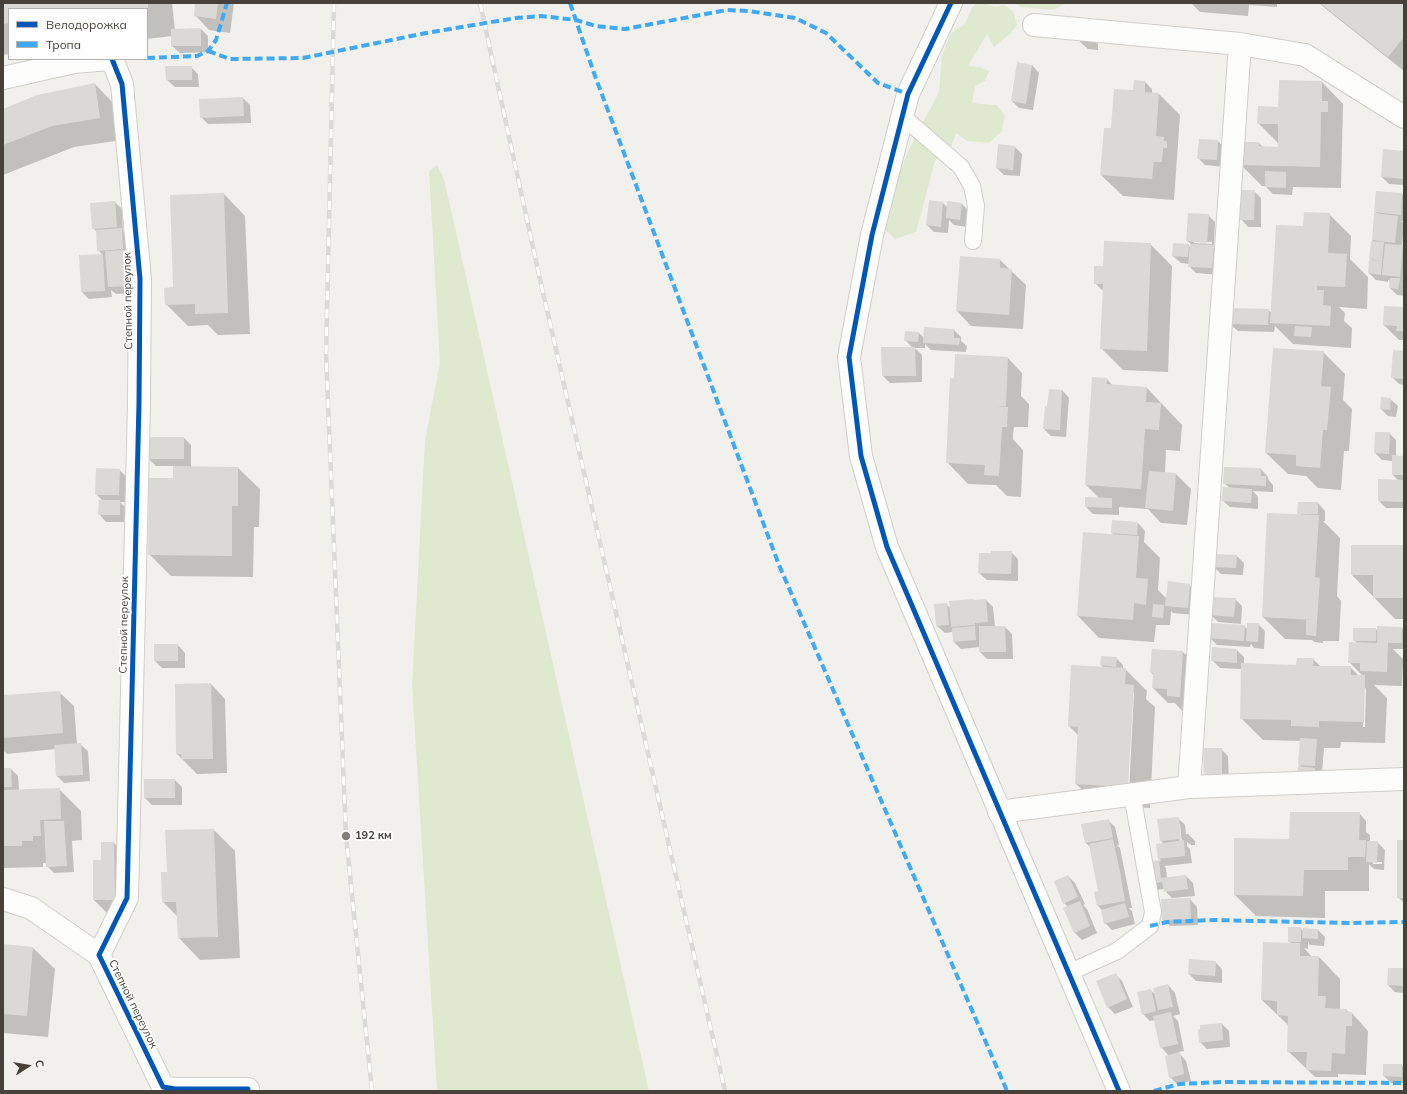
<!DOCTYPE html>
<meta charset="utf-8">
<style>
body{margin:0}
#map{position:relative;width:1407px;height:1094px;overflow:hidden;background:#f2f0ed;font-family:Mulish,sans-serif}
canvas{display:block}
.frame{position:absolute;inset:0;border:4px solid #474239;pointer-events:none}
.legend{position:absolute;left:8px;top:8px;width:140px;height:52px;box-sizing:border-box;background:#fff;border:1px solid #b5b3b0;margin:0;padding:5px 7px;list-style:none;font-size:12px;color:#474239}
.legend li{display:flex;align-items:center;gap:8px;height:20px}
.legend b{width:20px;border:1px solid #b5b3b0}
.north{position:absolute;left:8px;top:1046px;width:40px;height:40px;-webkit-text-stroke:3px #fff;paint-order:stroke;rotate:78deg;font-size:11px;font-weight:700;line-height:16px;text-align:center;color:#474239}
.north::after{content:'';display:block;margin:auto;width:14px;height:18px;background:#474239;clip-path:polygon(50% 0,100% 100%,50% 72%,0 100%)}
</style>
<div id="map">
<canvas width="1407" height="1094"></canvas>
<div class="frame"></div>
<ul class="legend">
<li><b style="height:5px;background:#0057b8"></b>Велодорожка</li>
<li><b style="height:5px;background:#3fa9f5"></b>Тропа</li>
</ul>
<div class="north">С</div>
</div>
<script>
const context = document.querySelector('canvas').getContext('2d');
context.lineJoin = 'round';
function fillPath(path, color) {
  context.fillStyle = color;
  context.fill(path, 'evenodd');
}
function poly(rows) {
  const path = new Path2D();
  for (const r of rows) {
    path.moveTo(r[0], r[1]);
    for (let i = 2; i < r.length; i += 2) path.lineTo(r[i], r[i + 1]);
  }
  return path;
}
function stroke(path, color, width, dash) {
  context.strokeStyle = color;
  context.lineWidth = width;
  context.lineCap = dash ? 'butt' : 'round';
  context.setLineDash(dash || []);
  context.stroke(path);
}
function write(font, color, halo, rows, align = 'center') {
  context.font = font + ' Mulish,sans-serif';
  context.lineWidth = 3.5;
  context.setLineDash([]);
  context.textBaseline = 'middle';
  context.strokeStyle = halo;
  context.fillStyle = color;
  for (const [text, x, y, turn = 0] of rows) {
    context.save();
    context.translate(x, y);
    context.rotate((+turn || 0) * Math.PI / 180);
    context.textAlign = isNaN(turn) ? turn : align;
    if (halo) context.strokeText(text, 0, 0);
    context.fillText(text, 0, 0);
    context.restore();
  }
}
fillPath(poly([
 [976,3,985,3,995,7,1004,5,1013,11,1017,25,1011,33,994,47,987,34,968,66,980,67,989,71,985,81,975,86,972,103,996,105,1005,115,1002,131,989,143,967,141,956,133,951,147,935,161,916,232,895,239,884,229,891,199,907,153,939,92,942,55,951,33,965,24,972,8],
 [1014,3,1066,3,1053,10,1021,7],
 [437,165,444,179,649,1091,437,1091,412,685,425,440,440,363,429,171]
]), '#dfe9d0');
fillPath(poly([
 [3,3,172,3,175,30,201,29,208,36,208,52,180,53,172,46,172,36,147,39,147,9,9,9,9,54,3,55],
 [196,3,234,3,230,33,209,30,195,15],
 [1191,3,1277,3,1277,7,1249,5,1248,16,1200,12],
 [1319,3,1404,4,1404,71,1326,9],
 [1081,36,1091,37,1098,44,1098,50,1088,49,1080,42],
 [1032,65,1039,73,1033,110,1019,108,1012,101],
 [191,67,198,74,199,87,175,87,167,80],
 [1145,82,1152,89,1152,93,1159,94,1180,115,1174,200,1123,196,1101,175,1112,129],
 [1322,82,1343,104,1341,188,1293,187,1292,195,1273,194,1265,186,1262,186,1241,165,1259,143,1263,147,1279,148,1279,144,1258,123,1279,108],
 [95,84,116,106,122,140,74,147,3,175,3,110],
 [243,98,250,105,251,123,208,124,201,117],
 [1218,141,1225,149,1224,167,1205,165,1198,158],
 [1015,147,1022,154,1020,176,1004,175,997,168],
 [1404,152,1404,185,1389,184,1382,177],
 [1254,191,1261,198,1261,227,1248,227,1241,219],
 [224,194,245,216,250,334,218,335,208,325,188,326,166,304],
 [1402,194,1404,196,1404,221,1401,221,1404,223,1402,246,1404,248,1404,283,1402,283,1404,284,1404,296,1397,295,1390,288,1390,282,1388,279,1388,282,1376,280,1369,273,1375,214,1378,215,1375,212],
 [115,202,122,209,123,231,129,236,135,293,116,294,111,290,112,297,89,299,82,292,103,255,98,250,97,232,93,228],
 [943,203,948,208,962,204,969,211,967,227,954,225,949,220,948,233,934,232,927,225],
 [1329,214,1351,236,1350,259,1368,277,1367,309,1339,307,1345,313,1344,321,1352,328,1351,348,1293,344,1275,326,1274,332,1238,331,1230,324,1268,310,1272,313,1304,227],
 [1208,215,1215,222,1214,247,1220,254,1219,275,1196,273,1189,266,1189,264,1181,263,1173,256,1188,245,1190,247,1191,244,1187,241],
 [1194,241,1212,242,1212,244,1194,243],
 [1150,244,1172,266,1168,372,1123,370,1102,349,1104,290,1102,290,1095,283,1103,267],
 [1000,260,1026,285,1023,329,971,326,957,311],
 [1385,307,1404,308,1404,340,1399,340,1384,325],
 [954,330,961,337,961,341,967,346,966,352,931,350,925,344,925,348,915,348,922,355,922,382,890,383,883,376,913,348,905,340,919,333,924,338],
 [1323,352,1345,374,1343,400,1352,409,1349,451,1344,451,1341,490,1318,488,1306,476,1288,474,1266,453],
 [1404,352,1404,385,1399,384,1392,377],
 [1008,358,1022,373,1021,396,1029,404,1028,427,1014,427,1013,434,1013,439,1023,450,1021,497,1007,496,996,485,968,484,947,462],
 [1107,379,1113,386,1147,388,1182,425,1180,451,1166,450,1165,473,1176,474,1191,489,1187,525,1161,523,1148,509,1119,507,1119,515,1093,514,1086,507,1099,498,1086,485],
 [1050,390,1062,390,1069,398,1066,437,1051,436,1044,429],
 [1390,399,1398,406,1396,417,1388,416,1381,409],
 [1389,433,1396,440,1396,456,1404,457,1404,508,1386,508,1379,501,1399,481,1393,475,1393,461,1382,460,1375,453],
 [184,438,191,445,191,467,238,468,260,489,259,527,254,527,253,577,171,576,149,554,174,479,174,466,156,466,149,459],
 [1261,469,1268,477,1268,479,1273,485,1273,492,1253,491,1258,497,1258,509,1230,507,1222,500,1230,488,1224,483],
 [119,470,127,477,126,502,120,502,127,509,126,522,106,522,99,514,103,501,96,494],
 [1299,503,1318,503,1325,511,1325,521,1323,521,1340,538,1337,596,1341,601,1339,641,1323,641,1323,643,1314,642,1312,640,1285,639,1263,617,1300,515,1298,513],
 [1138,523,1145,531,1144,542,1160,558,1158,590,1167,599,1189,585,1197,592,1194,615,1173,613,1171,611,1170,625,1156,625,1154,642,1099,638,1078,616,1114,535,1112,533],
 [1404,546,1404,619,1395,619,1352,575],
 [1011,552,1018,559,1018,581,987,580,979,573],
 [1237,556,1244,563,1243,575,1221,574,1214,567],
 [1235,599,1242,606,1241,624,1218,622,1211,615],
 [986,600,993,607,995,627,1005,627,1012,634,1013,659,987,659,980,652,980,647,961,649,954,642,953,632,945,633,937,626,946,604,950,608],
 [1258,624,1265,631,1264,649,1254,648,1251,644,1250,647,1217,645,1210,638,1244,626,1248,630],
 [1402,628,1404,630,1404,649,1393,649,1403,659,1402,686,1374,685,1387,698,1385,743,1341,742,1340,748,1324,748,1322,773,1302,768,1299,765,1301,741,1263,740,1241,718,1242,669,1220,668,1212,660,1237,650,1244,657,1244,664,1297,666,1313,659,1321,667,1350,667,1359,676,1363,676,1349,662,1357,643,1354,640,1376,629,1378,632],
 [1364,687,1366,689,1365,727,1363,727],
 [178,645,185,653,185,668,162,668,155,661],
 [1152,650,1183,652,1198,667,1194,712,1182,711,1175,703,1168,703,1153,688,1153,675,1151,672],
 [1116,658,1123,665,1123,669,1125,669,1147,691,1146,699,1155,707,1150,808,1098,805,1076,784,1078,735,1069,726,1104,668,1101,665],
 [1132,691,1134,693,1129,792,1127,792],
 [211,684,225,699,227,773,197,774,177,754],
 [59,692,74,706,77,744,80,744,88,751,90,781,64,783,57,776,55,749,7,754,3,750,3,696],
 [1221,749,1228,756,1229,783,1212,783],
 [3,769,11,769,18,776,19,791,59,789,81,811,82,840,72,841,74,872,54,873,47,866,47,863,43,863,43,867,3,868],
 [175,780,182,787,182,805,152,805,145,798],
 [1359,813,1366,821,1366,832,1370,835,1370,842,1377,842,1385,850,1384,870,1374,869,1369,864,1369,891,1325,891,1325,918,1256,916,1235,895],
 [1373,862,1382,862,1382,864,1373,864],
 [1178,818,1185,825,1186,834,1188,834,1195,841,1195,845,1191,845,1187,842,1187,846,1190,849,1192,863,1164,866,1166,868,1167,878,1186,876,1193,883,1195,896,1172,898,1165,891,1164,889,1157,890,1147,863,1161,861,1159,859,1157,844,1164,844,1161,841,1158,820],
 [1178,824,1180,824,1182,844,1180,844],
 [1108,820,1115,827,1119,845,1117,845,1120,848,1132,908,1129,908,1132,911,1135,924,1112,930,1105,923,1102,910,1098,906,1095,893,1099,892,1090,847,1086,843,1083,825],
 [214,830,235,851,240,958,200,960,179,938,178,917,163,902,168,873],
 [1404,841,1404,903,1398,897],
 [114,843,128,858,129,914,109,915,94,900,102,861],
 [1068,876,1075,883,1085,904,1083,905,1087,909,1097,933,1082,940,1074,932,1068,907,1064,903],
 [1190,899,1197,907,1198,925,1170,926,1163,919],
 [1300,928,1303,931,1318,930,1325,937,1324,946,1310,945,1308,942,1308,949,1304,948,1312,957,1319,957,1340,979,1340,1009,1346,1010,1350,1013,1352,1013,1368,1031,1366,1075,1338,1074,1338,1077,1315,1077,1288,1051,1289,1026,1262,1000,1292,944,1289,941],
 [3,945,33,948,55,969,48,1037,3,1033],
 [1215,962,1222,969,1222,983,1196,981,1189,974],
 [1388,969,1404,969,1404,993,1395,992,1388,985],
 [1115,974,1122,981,1133,1007,1115,1014,1108,1007],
 [1168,985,1175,993,1180,1014,1173,1016,1178,1021,1184,1051,1178,1052,1186,1061,1191,1081,1177,1084,1170,1077,1169,1056,1161,1047,1155,1020,1150,1021,1143,1014,1150,990,1155,994],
 [1222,1024,1229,1031,1230,1047,1207,1049,1200,1042],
 [1402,1065,1404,1068,1404,1083,1391,1083,1384,1076]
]), '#0003');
fillPath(poly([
 [3,3,148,3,148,8,137,9,9,9,9,23,3,24],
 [195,3,218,3,216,19,194,16],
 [1320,3,1404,3,1404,37,1388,57],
 [201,28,201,46,171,46,171,29],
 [1017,62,1032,65,1026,104,1011,101],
 [165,66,192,66,192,80,166,80],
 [1134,80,1145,81,1145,92,1159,93,1156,136,1164,137,1164,141,1167,141,1167,148,1163,148,1162,162,1154,162,1152,179,1100,175,1104,128,1111,128,1114,89,1133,90],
 [1279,80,1322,81,1322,101,1328,101,1328,112,1321,112,1320,167,1240,165,1240,142,1259,142,1259,146,1278,147,1278,124,1257,124,1258,106,1278,107],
 [95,83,100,118,52,126,3,145,3,109,37,95],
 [243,97,244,116,200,118,199,99],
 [1199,139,1218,140,1217,160,1197,159],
 [998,144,1015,146,1013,170,996,168],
 [1383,149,1404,151,1404,179,1381,177],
 [1265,171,1286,172,1286,188,1265,187],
 [1240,190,1255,190,1254,220,1240,220],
 [1376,191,1402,193,1401,215,1374,212],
 [224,193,228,313,195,314,195,304,165,305,164,288,173,287,170,195],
 [929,200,943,202,941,227,926,225],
 [115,201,117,227,92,229,90,203],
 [947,201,962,203,960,220,946,218],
 [1304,212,1330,213,1328,253,1347,254,1345,287,1317,286,1317,290,1324,290,1323,305,1331,306,1330,326,1270,323,1276,225,1303,226],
 [1188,213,1209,214,1207,243,1186,241],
 [1374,213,1398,216,1395,243,1372,240],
 [122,228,123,249,97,251,96,230],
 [1104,241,1151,243,1147,351,1100,349,1103,284,1094,284,1094,266,1103,266],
 [1371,241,1384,242,1382,261,1369,259],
 [1173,243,1189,244,1188,257,1172,256],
 [1190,244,1214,245,1212,268,1188,267],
 [1385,244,1403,245,1400,277,1382,275],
 [126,250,128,286,108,287,105,251],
 [103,254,105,291,81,292,79,255],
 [960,256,1000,259,1000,268,1012,269,1009,315,956,311],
 [1369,260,1382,261,1381,275,1368,273],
 [1390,278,1400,278,1398,289,1389,288],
 [1384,306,1404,307,1404,331,1396,331,1397,326,1383,325],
 [1230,308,1269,309,1268,325,1229,324],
 [1295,326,1312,327,1311,337,1294,336],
 [924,327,954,329,954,338,960,338,959,345,923,343],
 [905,331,919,332,918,342,904,341],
 [881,347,915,347,916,376,882,376],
 [1273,348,1324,351,1321,386,1331,387,1327,430,1323,430,1320,468,1296,466,1296,455,1265,453],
 [1393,350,1404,351,1404,379,1391,378],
 [955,354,1008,357,1006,406,996,406,1008,407,1007,427,1002,427,999,476,984,475,985,465,946,463,950,378,954,378],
 [1092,377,1107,378,1106,384,1147,387,1146,402,1161,403,1159,430,1145,429,1141,489,1085,485],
 [1049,389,1062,390,1060,430,1043,429,1045,406,1047,407],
 [1381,397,1391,398,1390,410,1380,409],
 [1375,432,1390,432,1389,454,1374,453],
 [148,437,184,437,184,459,148,459],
 [1392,455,1404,456,1404,475,1392,475],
 [173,466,238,467,238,506,232,506,232,556,148,555,149,478,173,478],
 [1224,467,1261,468,1261,476,1266,476,1266,486,1223,484],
 [96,468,120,469,119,495,95,495],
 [1149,471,1176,473,1173,511,1145,508],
 [1378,479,1404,480,1403,502,1378,501],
 [1223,487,1252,489,1251,503,1221,501],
 [1085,497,1112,498,1112,508,1085,507],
 [99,500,120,500,120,515,98,515],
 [1298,502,1318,502,1318,514,1297,514],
 [1267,513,1319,515,1315,577,1320,578,1316,636,1306,635,1306,620,1315,620,1262,617],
 [1112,520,1138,522,1137,535,1111,533],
 [1083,532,1139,536,1136,578,1148,579,1146,605,1134,603,1133,620,1077,616],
 [1351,545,1404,545,1404,598,1373,598,1373,575,1351,575],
 [991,551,1012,551,1011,574,978,573,979,553,991,553],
 [1214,554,1237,555,1236,568,1213,567],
 [1168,581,1190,584,1188,608,1165,606],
 [1211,597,1236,598,1234,617,1210,615],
 [973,599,975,625,951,627,949,601],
 [986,599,988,622,975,623,973,600],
 [947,603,949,625,936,626,934,604],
 [1153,604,1164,605,1163,618,1152,617],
 [1210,623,1245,625,1244,641,1209,638],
 [1247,623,1259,623,1258,642,1246,641],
 [975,626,976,640,953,642,952,628],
 [979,626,1005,626,1006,652,979,652],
 [1377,626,1402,627,1402,643,1388,643,1387,672,1360,671,1360,663,1348,663,1349,642,1377,643],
 [1353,628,1376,628,1376,641,1353,641],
 [154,644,178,644,178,661,154,661],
 [1212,647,1237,649,1237,663,1211,661],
 [1152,649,1183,651,1180,697,1167,696,1167,689,1152,688,1153,673,1150,672],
 [1101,656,1117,657,1116,667,1100,665],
 [1297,658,1314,658,1313,666,1351,666,1351,675,1365,675,1364,722,1319,721,1319,727,1291,726,1291,720,1240,719,1241,663,1296,665],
 [1071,665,1126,668,1125,684,1134,685,1128,787,1075,784,1078,727,1068,726],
 [211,683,213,759,182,759,181,754,176,754,175,684],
 [60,691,63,733,3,738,3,695],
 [1300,738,1317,739,1315,766,1298,765],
 [81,743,83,775,56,776,54,745],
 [1203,748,1222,748,1222,776,1204,777],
 [1298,766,1315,768,1314,776,1297,775],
 [3,768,11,768,12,787,3,787],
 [144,779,175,779,175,798,144,798],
 [60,788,61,819,40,820,41,836,33,836,33,841,22,841,22,846,3,846,3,790],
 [1290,812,1360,812,1359,840,1366,840,1365,857,1348,857,1348,870,1304,870,1303,896,1234,895,1234,838,1289,839],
 [1179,817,1181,839,1160,841,1157,819],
 [1109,819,1113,838,1085,843,1081,824],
 [44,821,64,821,67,866,46,867],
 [214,829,218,937,178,938,176,902,162,902,161,872,167,872,165,830],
 [1113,839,1120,872,1095,877,1089,844],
 [1184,840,1185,856,1158,859,1156,844],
 [1397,840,1404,840,1404,898,1397,898],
 [1367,841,1378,841,1377,863,1366,862],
 [101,842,114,842,115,900,93,900,93,860,101,860],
 [1159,860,1161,878,1186,875,1188,889,1164,892,1162,882,1149,884,1146,862],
 [1120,872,1125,901,1097,906,1094,892,1098,891,1095,877],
 [1068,875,1078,897,1063,904,1054,881],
 [1190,898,1191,919,1162,920,1161,899],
 [1080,901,1090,926,1074,933,1063,908],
 [1125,903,1129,917,1104,924,1101,910],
 [1288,927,1301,927,1301,942,1288,942],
 [1303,928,1318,929,1318,939,1302,938],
 [1263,942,1300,943,1300,956,1319,956,1318,996,1326,996,1325,1008,1347,1009,1346,1012,1352,1012,1352,1026,1346,1026,1345,1054,1332,1053,1331,1071,1306,1070,1307,1052,1287,1052,1288,1016,1277,1015,1277,1001,1261,1000],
 [3,944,33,947,27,1016,3,1014],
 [1189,959,1216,961,1215,976,1188,974],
 [1388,968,1404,968,1404,986,1387,985],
 [1116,973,1127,999,1107,1008,1096,981],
 [1168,984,1173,1007,1158,1010,1153,988],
 [1151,989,1156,1011,1142,1015,1137,992],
 [1171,1012,1178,1044,1160,1048,1153,1016],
 [1222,1023,1223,1040,1199,1043,1198,1030,1200,1029,1200,1025],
 [1180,1052,1184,1074,1169,1078,1165,1056],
 [1383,1064,1402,1064,1402,1077,1383,1076]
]), '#dbd9d5');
const lane = poly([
 [902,116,961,167,972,186,976,206,973,241],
 [1068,973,1117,951,1150,926,1153,912,1132,794]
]);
const street = poly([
 [951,3,908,94,872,235,849,357,861,456,887,547,1119,1091],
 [1034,25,1240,44,1305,55,1404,117],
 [112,59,122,84,140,279,139,403,127,898,99,955,163,1087,175,1089,248,1089],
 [3,78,74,62,109,59],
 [1189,787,1240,44],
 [999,812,1189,787,1404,779],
 [3,899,31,908,99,955]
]);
stroke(lane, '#d0ceca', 18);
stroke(street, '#d0ceca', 24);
stroke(lane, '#fdfdfc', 16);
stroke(street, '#fdfdfc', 22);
const rail = poly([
 [334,3,326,354,346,836,372,1091],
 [480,3,539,275,725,1091]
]);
stroke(rail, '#dadad9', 4.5);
stroke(rail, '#fff', 3, [9]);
stroke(poly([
 [570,3,595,76,779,565,1007,1091],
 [208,51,230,59,303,58,426,33,516,18,541,16,576,20,596,26,625,29,727,10,749,11,795,18,826,33,878,83,908,94],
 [147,58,197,56,208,51,216,40,227,3],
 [1150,926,1167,922,1213,920,1348,923,1404,922],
 [1154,1091,1179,1084,1222,1082,1404,1083]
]), '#3fa9f5', 4, [8, 4]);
stroke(poly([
 [951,3,908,94,872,235,849,357,861,456,887,547,1119,1091],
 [112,59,122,84,140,279,139,403,127,898,99,955,163,1087,175,1089,248,1089]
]), '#0057b8', 5);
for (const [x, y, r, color] of [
 [346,836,5,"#837f78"]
]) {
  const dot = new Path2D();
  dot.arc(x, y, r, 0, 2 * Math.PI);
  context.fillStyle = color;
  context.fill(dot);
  stroke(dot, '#fff', 1.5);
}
write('11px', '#474239', '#fff', [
 ["Степной переулок",128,301,-91],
 ["Степной переулок",124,625,-89],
 ["Степной переулок",133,1004,64]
]);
write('bold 11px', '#474239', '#fff', [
 ["192 км",355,836]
], 'left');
</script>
